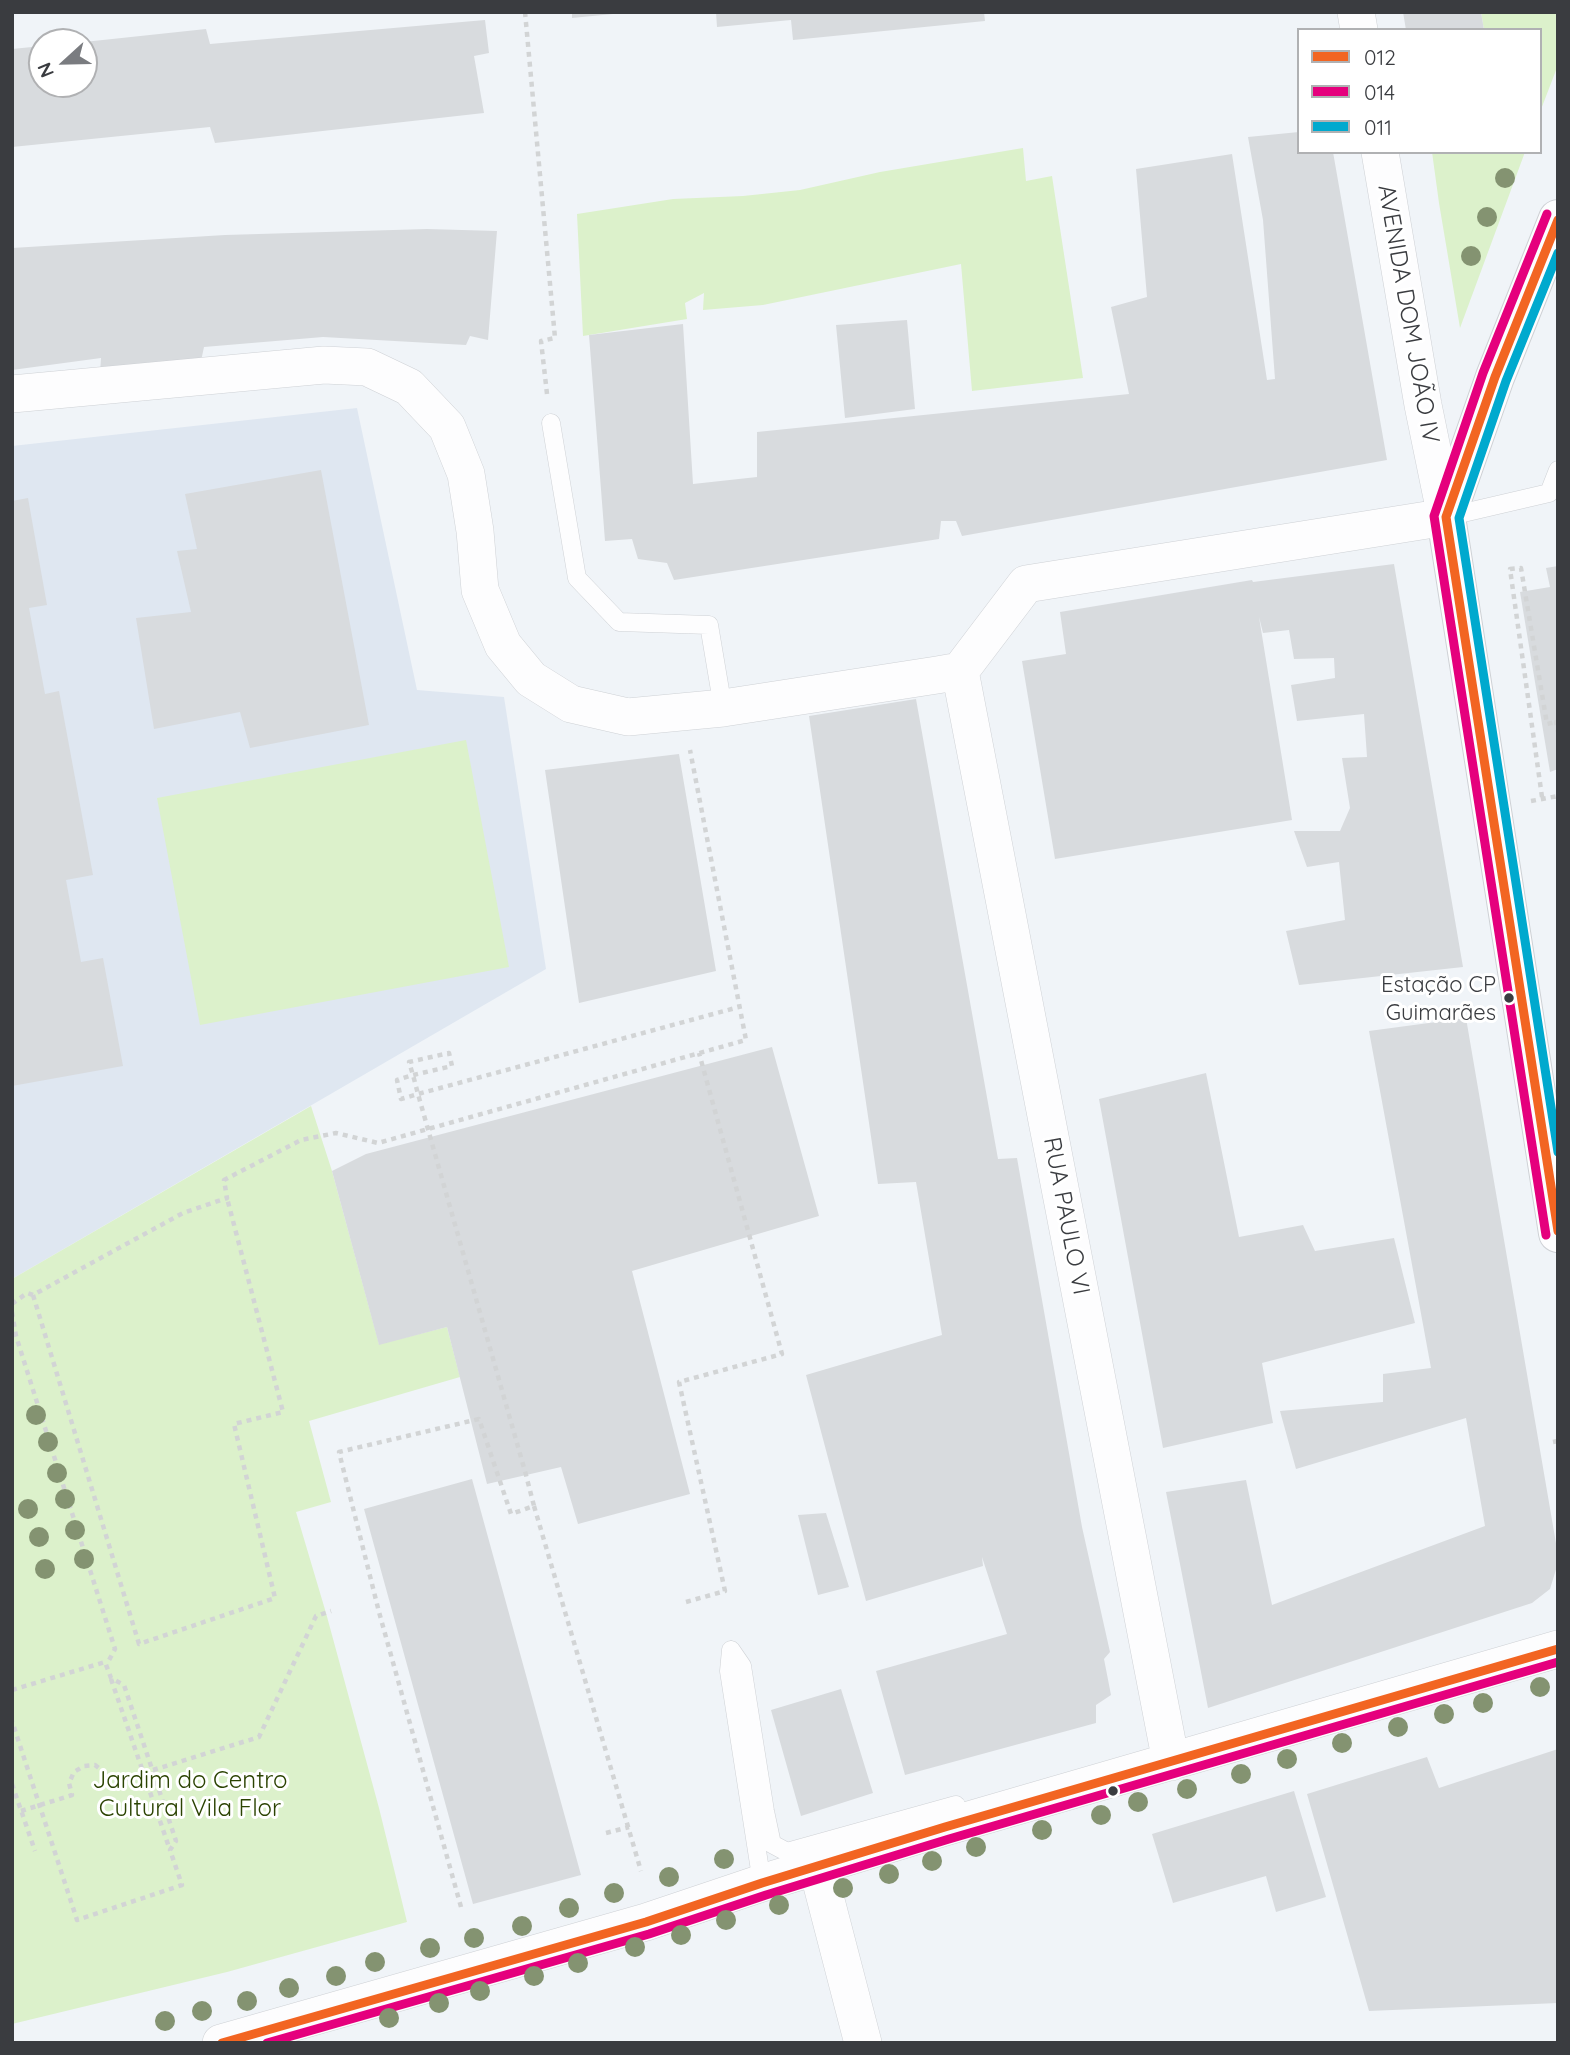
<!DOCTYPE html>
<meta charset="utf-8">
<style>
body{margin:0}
#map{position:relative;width:1570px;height:2055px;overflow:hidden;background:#f0f4f8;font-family:Quicksand,sans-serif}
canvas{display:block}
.frame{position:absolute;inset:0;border:14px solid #3a3c40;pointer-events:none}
.legend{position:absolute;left:1297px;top:28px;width:245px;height:126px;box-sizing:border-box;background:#fff;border:2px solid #b0b1b3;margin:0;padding:9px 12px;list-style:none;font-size:21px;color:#3a3c40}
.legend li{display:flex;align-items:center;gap:14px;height:35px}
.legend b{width:35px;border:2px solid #b0b1b3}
.north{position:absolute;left:28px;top:28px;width:70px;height:70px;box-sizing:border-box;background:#fff;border:2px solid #b0b1b3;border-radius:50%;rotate:248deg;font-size:19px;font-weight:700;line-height:28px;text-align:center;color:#3a3c40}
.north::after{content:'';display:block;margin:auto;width:24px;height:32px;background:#7a7c80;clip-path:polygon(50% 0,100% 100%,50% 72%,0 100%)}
</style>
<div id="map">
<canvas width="1570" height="2055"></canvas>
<div class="frame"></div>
<ul class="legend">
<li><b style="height:9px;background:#f26522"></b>012</li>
<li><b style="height:9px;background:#e5007d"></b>014</li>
<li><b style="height:9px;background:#00a9ce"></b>011</li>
</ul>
<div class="north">N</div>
</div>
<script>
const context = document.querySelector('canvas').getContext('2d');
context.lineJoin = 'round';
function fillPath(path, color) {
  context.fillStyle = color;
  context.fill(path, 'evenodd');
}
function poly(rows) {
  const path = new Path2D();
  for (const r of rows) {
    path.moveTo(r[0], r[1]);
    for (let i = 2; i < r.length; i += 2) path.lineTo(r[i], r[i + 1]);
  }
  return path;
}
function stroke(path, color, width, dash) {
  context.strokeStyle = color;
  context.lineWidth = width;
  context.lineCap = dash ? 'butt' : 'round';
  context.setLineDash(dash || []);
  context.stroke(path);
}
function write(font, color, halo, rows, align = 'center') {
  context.font = font + ' Quicksand,sans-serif';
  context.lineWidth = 6;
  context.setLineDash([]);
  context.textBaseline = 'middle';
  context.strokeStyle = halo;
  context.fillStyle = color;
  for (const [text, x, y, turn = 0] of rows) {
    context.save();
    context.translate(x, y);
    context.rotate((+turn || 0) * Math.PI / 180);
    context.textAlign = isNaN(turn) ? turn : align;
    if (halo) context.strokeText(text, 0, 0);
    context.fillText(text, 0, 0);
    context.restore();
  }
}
fillPath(poly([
 [357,408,417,690,504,697,546,969,12,1279,12,446]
]), '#dfe7f1');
fillPath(poly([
 [1481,12,1558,12,1558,65,1540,112,1540,30,1484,30],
 [1023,148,1026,181,1052,176,1083,378,972,391,961,264,763,305,703,310,704,293,685,303,687,319,583,336,577,214,673,199,743,196,800,190,880,172],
 [1432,152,1525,152,1460,328,1439,203],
 [466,740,509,967,200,1025,157,798],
 [311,1106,332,1171,379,1344,447,1327,460,1377,309,1421,331,1502,296,1512,326,1613,379,1808,407,1922,227,1972,12,2024,12,1279]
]), '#dcf1cb');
fillPath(poly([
 [572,12,613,12,613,14,572,18],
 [716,12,984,12,985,21,793,40,791,20,717,27],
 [1403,12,1481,12,1484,30,1406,30],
 [485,20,489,53,474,56,484,113,215,143,210,127,12,147,12,49,42,46,42,84,84,84,84,42,206,29,210,44],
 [1299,132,1299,152,1333,152,1387,460,962,536,956,521,941,521,939,539,674,580,667,563,638,559,632,539,605,541,589,335,683,324,693,484,757,477,757,432,1129,394,1111,307,1147,297,1136,169,1232,154,1267,380,1275,379,1263,220,1248,137],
 [427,229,497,231,488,340,470,336,466,345,323,337,204,347,201,361,100,374,101,358,12,370,12,248,225,235],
 [907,320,915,409,845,418,836,325],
 [321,470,369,725,250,748,240,712,154,729,136,618,191,612,177,551,197,549,185,494],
 [28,498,47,605,29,608,45,694,59,691,93,875,66,880,81,962,103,958,123,1066,12,1086,12,501],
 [1394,564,1463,967,1299,985,1286,931,1345,920,1339,862,1307,867,1294,831,1340,831,1350,808,1342,758,1367,757,1364,714,1297,721,1291,685,1335,678,1334,658,1294,659,1289,630,1263,633,1259,617,1292,820,1055,859,1022,661,1066,654,1060,612,1252,580,1253,582],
 [1558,566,1558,769,1550,772,1520,592,1550,587,1546,568],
 [916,699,998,1159,1017,1158,1082,1527,1110,1652,1104,1659,1111,1695,1096,1705,1096,1723,905,1775,876,1671,1007,1634,982,1557,983,1566,866,1601,806,1375,942,1335,916,1182,878,1184,809,716],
 [679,754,716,971,579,1003,545,770],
 [1466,1018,1558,1555,1558,1563,1550,1589,1532,1603,1208,1708,1166,1492,1246,1480,1272,1605,1485,1526,1466,1418,1296,1469,1280,1411,1383,1402,1383,1374,1431,1368,1369,1031],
 [772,1047,819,1216,632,1271,690,1494,578,1524,561,1467,487,1484,447,1327,379,1345,332,1171,366,1154],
 [1206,1073,1239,1237,1303,1225,1315,1251,1394,1238,1415,1323,1262,1363,1273,1423,1163,1448,1099,1099],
 [472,1479,581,1875,473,1904,364,1509],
 [826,1513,849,1587,818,1595,798,1515],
 [841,1689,873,1793,801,1816,771,1710],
 [1558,1749,1558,2003,1369,2011,1307,1794,1427,1757,1439,1788],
 [1294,1791,1326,1897,1276,1912,1266,1876,1173,1903,1152,1834]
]), '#d8dbde');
const service = poly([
 [551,423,577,578,619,622,709,625,723,708],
 [1446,517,1549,493,1558,470],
 [731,1650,742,1666,765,1811,772,1844,787,1852,956,1805],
 [731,1650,729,1671,762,1883]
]);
const minor = poly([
 [1356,12,1359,30],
 [12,394,324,365,367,367,409,387,447,427,466,474,475,531,480,590,503,645,531,679,571,704,628,717,723,708,937,675,960,671,1026,584,1446,517,1423,405,1380,152],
 [960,671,1171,1762],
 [817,1866,863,2043],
 [221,2043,646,1922,762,1883,945,1827,1558,1649]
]);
const tertiary = poly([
 [1558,219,1495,377,1446,517,1558,1233]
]);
stroke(service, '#ced1d5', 19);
stroke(minor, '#ced1d5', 38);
stroke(tertiary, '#ced1d5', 40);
stroke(poly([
 [525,12,555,338,541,341,547,394],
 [1558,722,1556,722,1558,732],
 [1542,797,1510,569,1521,568,1547,724,1556,722],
 [1531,801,1558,796],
 [33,1295,139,1644,275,1598,234,1424,283,1412,227,1198],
 [12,1304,27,1293,33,1295,183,1213,227,1198,224,1180,301,1140,336,1133,378,1143,746,1040,690,750],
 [12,1312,16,1336,115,1649,107,1664],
 [1553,1442,1558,1441],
 [534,1506,641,1871],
 [686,1602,725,1591,679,1382,782,1354,699,1053],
 [111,1679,170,1850],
 [12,1690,105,1662,111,1678,124,1685,176,1841,170,1850,182,1885,77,1920,12,1721],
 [153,1770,259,1737,316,1616,331,1611],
 [12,1784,35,1851],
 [21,1811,72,1795,69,1783,74,1772,84,1766,95,1765,105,1773,110,1784,144,1774],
 [606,1833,629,1827],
 [461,1907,379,1612,339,1452,479,1419,511,1514,534,1506,526,1475,418,1094,413,1075,409,1062,449,1053,452,1066,413,1075,397,1080,401,1099,418,1094,739,1007]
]), '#d2d4d5', 4.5, [5, 5]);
stroke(service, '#fdfdfe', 18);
stroke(minor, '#fdfdfe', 37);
stroke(tertiary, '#fdfdfe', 38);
stroke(poly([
 [1558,220,1495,377,1446,517,1558,1231],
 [222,2043,646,1922,762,1883,945,1827,1558,1649]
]), '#f26522', 9);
stroke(poly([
 [1546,1235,1434,516,1483,373,1547,214],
 [267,2043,649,1934,766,1895,949,1839,1558,1662]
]), '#e5007d', 9);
stroke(poly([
 [1558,253,1506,381,1459,518,1558,1152]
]), '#00a9ce', 9);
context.fillStyle = '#849371';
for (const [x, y] of [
 [1505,178],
 [1487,217],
 [1471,256],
 [36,1415],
 [48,1442],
 [57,1473],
 [65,1499],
 [28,1509],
 [75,1530],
 [39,1537],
 [84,1559],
 [45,1569],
 [1540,1687],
 [1483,1703],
 [1444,1714],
 [1398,1727],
 [1342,1743],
 [1287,1759],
 [1241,1774],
 [1187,1789],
 [1138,1802],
 [1101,1815],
 [1042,1830],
 [976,1847],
 [724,1859],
 [932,1861],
 [889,1874],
 [669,1877],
 [843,1888],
 [614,1893],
 [779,1905],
 [569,1908],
 [726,1920],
 [522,1926],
 [681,1935],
 [474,1938],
 [635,1947],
 [430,1948],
 [375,1962],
 [578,1963],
 [336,1976],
 [534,1976],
 [289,1988],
 [480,1991],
 [247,2001],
 [439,2003],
 [202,2011],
 [389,2018],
 [165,2021]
]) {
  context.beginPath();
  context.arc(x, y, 10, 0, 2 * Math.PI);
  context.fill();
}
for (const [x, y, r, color] of [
 [1509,998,6,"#3a3c40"],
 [1113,1791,6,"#3a3c40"]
]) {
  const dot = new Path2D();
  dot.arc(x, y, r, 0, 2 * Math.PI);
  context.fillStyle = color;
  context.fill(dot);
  stroke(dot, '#fff', 2.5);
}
write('22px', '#3a3c40', '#fff', [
 ["Estação CP",1496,985],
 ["Guimarães",1496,1013]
], 'right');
write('24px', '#3a3c40', '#fff', [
 ["AVENIDA DOM JOÃO IV",1408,314,80],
 ["RUA PAULO VI",1066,1216,79]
]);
write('24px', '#2b4302', '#fff', [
 ["Jardim do Centro",190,1781],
 ["Cultural Vila Flor",190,1809]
]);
</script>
